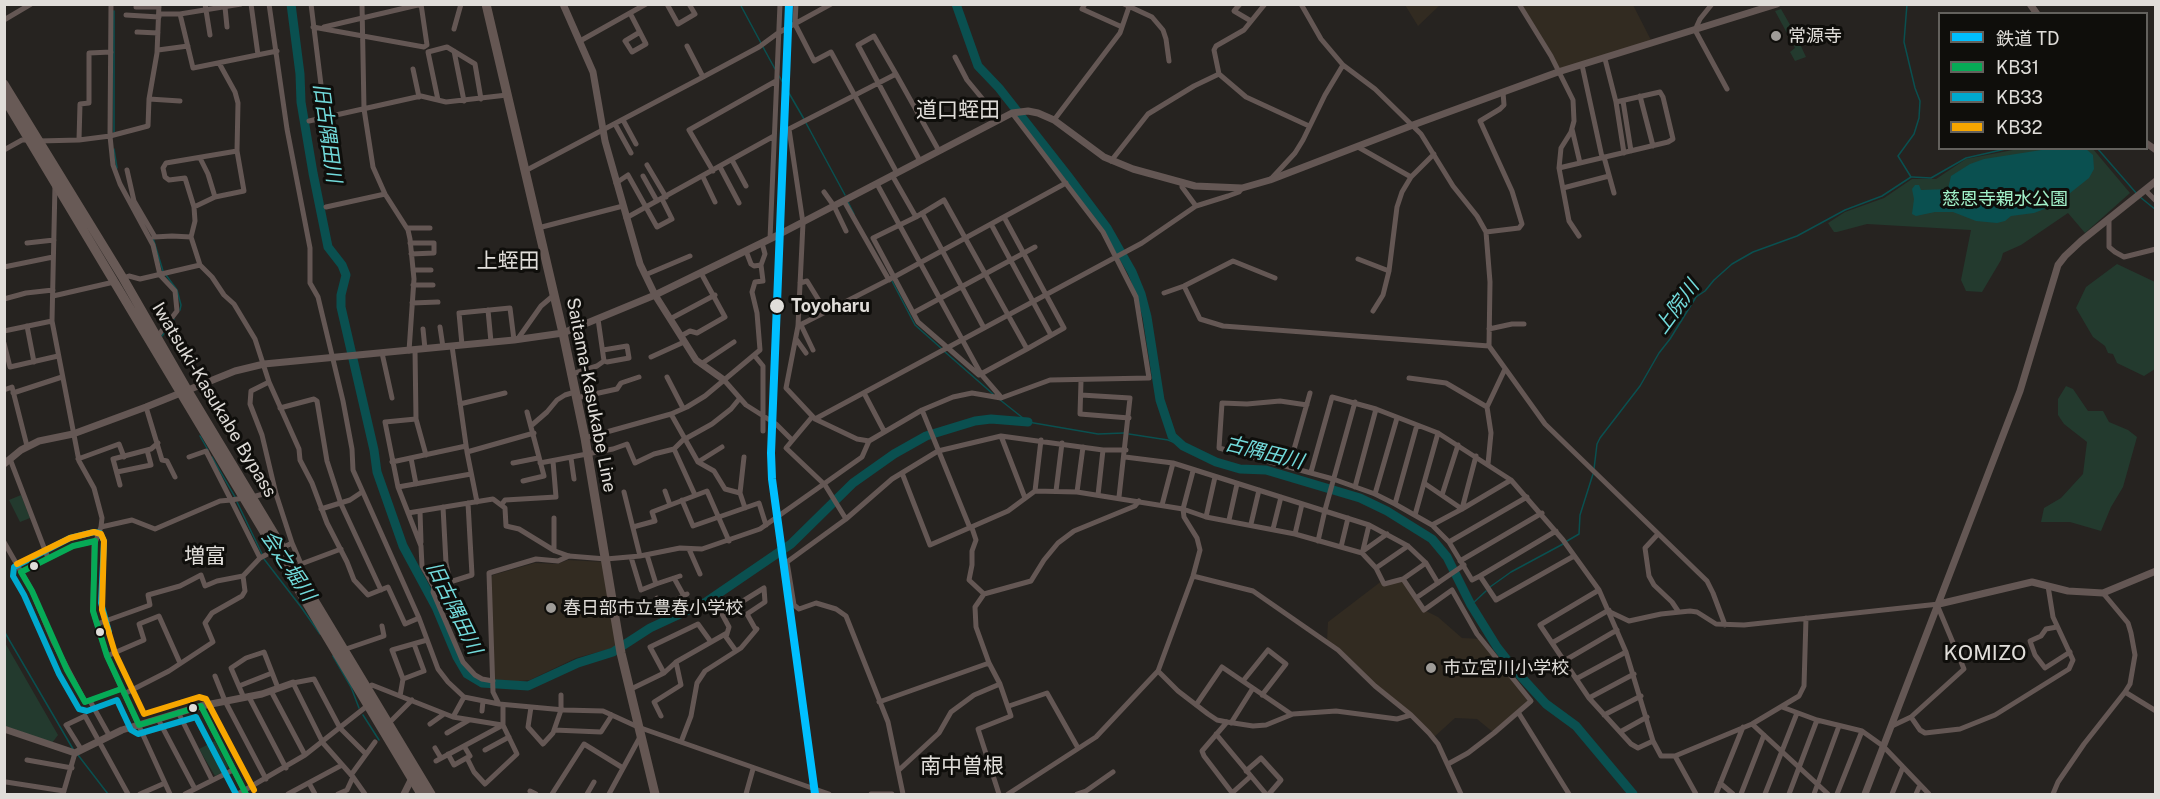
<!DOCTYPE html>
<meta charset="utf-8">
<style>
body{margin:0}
#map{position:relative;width:2160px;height:799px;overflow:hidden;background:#262320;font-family:"Public Sans","Noto Sans JP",sans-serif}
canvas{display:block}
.frame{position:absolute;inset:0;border:6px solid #e0ddd9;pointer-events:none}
.legend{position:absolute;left:1938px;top:12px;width:210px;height:138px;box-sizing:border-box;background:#0f0e0b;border:2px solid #63615d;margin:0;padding:8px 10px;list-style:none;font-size:18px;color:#e0ddd9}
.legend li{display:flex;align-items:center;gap:12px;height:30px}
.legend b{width:30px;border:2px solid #63615d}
</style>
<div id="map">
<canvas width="2160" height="799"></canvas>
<div class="frame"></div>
<ul class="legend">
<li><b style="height:8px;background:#00bfff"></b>鉄道 TD</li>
<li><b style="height:8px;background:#06aa56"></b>KB31</li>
<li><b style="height:8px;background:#00a9ce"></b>KB33</li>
<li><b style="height:8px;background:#f7a600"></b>KB32</li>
</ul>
</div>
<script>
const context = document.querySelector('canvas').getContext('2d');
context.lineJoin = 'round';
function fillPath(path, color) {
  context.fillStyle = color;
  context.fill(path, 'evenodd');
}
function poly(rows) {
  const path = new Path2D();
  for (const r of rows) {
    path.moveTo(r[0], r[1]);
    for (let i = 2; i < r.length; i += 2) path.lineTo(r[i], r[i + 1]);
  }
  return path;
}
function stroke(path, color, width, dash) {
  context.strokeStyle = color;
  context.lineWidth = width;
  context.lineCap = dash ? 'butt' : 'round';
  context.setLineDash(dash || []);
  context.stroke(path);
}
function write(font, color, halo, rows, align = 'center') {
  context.font = font + ' "Public Sans","Noto Sans JP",sans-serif';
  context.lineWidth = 6;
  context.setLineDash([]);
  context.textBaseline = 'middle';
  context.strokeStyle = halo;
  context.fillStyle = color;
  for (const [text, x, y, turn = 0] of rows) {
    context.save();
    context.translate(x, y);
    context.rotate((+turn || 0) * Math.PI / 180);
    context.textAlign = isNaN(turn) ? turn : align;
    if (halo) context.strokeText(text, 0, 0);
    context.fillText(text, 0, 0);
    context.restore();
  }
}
fillPath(poly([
 [1405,5,1440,5,1418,26],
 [1518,5,1633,5,1652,42,1558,70],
 [568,560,604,562,617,647,576,658,530,680,508,682,494,680,490,580,493,575,535,563,557,564],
 [1403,579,1424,610,1438,617,1462,638,1481,639,1531,701,1494,733,1477,719,1455,718,1433,738,1327,641,1328,622,1383,580,1384,584]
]), '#322b21');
fillPath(poly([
 [1781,9,1793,30,1800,27,1806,38,1799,42,1806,57,1795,61,1790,52,1795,48,1775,11],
 [2018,149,2093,149,2130,193,2085,233,2068,213,2021,245,2003,253,2001,260,1982,292,1966,291,1961,280,1971,230,1867,224,1837,232,1834,232,1828,223,1845,212,1884,198,1912,179,1936,179,1966,159],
 [2117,264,2155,282,2155,369,2144,376,2117,363,2113,354,2108,353,2105,346,2093,337,2076,308,2086,287],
 [2066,386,2073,389,2088,411,2103,411,2109,422,2128,430,2137,437,2123,487,2111,507,2101,531,2070,522,2041,522,2044,508,2061,498,2083,474,2087,442,2064,424,2058,415,2058,399],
 [21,495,30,518,20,522,9,500],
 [4,641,58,735,52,743,5,726],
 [215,741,228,766,227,770,215,776,199,749]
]), '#233a2e');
fillPath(poly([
 [2054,148,2086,149,2093,155,2094,169,2089,178,2060,201,2047,208,2034,213,2011,216,2005,221,1997,223,1976,221,1953,212,1935,212,1916,216,1912,214,1914,199,1912,189,1915,185,1919,185,1921,190,1948,189,1951,176,1970,164,1984,159]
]), '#0a5050');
stroke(poly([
 [740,4,761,43],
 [1907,4,1904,42,1915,88,1920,101,1919,118,1914,134,1898,156,1911,177],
 [114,11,114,132],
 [763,47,775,69],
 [779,76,804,119],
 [806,123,845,195],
 [2097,148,2137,194],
 [114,149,117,168],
 [1912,177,1931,178,1966,158,2010,148],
 [2140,197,2156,210],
 [848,202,854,214],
 [153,238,163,271],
 [166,275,177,290,181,305,180,310],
 [892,281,915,325,942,349],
 [162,336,174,319],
 [945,352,993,394],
 [999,399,1028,422,1098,434,1124,433],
 [1129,434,1168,440,1183,446],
 [200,436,208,450],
 [212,457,235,497],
 [1594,469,1597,444,1600,438,1640,386,1659,353,1670,339,1696,297,1705,291,1714,280,1732,264,1753,252,1797,236,1845,210,1882,196,1911,177],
 [237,502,262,554],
 [1567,541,1579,534,1580,515,1593,474],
 [264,559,301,607,320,634],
 [1490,587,1511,572,1563,544],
 [1471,605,1486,591],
 [4,631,73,749],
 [333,656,351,687,359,708],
 [363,715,379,740],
 [78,755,108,794]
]), '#0a5050', 1.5);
stroke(poly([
 [291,4,300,74,301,102,313,173,328,247,342,265,346,275,341,295,341,307,374,450,377,472,403,546,436,607,457,657,467,674,482,683,528,686,578,663,613,652,650,628,706,602,791,544,853,483,894,454,926,436,975,421,991,419,1028,422],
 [956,4,978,66,999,88,1068,176,1107,228,1132,272,1141,294,1147,317,1160,400,1172,436,1183,446,1216,462,1240,469,1266,470,1360,498,1387,511,1432,539,1447,557,1471,605,1497,647,1515,670,1546,704,1576,726,1633,794]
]), '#0a5050', 9);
stroke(poly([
 [111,4,110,136,113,165,120,184,153,245,160,275,175,291,177,311,157,337],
 [205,4,210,35],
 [251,4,258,55],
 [269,4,287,129,310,248,310,283,318,297,343,401,352,449,353,470,419,618,438,669,448,682,464,697,499,704,564,710,603,711,638,727,829,794],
 [311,4,325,117],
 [362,4,364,109,373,167,385,194,408,230,410,239,414,279,409,351],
 [667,4,678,24,695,14,689,4],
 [796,4,795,24,814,61,831,52,897,173],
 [1085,4,1082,9,1122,27],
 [1124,4,1152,17,1163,30,1166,39,1169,61],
 [1240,4,1234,11,1251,21],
 [1265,4,1244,30,1216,46,1214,50,1219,74,1246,97,1309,126],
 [1301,4,1321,39,1343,65,1375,89,1421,134,1453,186,1477,216,1486,232,1490,282,1489,346,1545,424,1707,581,1713,593,1725,625],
 [1519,4,1551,56,1573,100,1574,121,1571,132,1561,148,1559,168,1668,142,1673,139,1663,97,1660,92,1616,102],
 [1712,4,1700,19,1695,30,1727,89],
 [136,7,159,7],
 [225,7,227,27],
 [630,13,646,44,632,52,625,41,640,32],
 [159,14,180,14,241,4],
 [180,14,193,68,277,51],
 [126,15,159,17],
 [4,20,31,4],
 [313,27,424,47,427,45,421,4],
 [324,27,422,4],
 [454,29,461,4],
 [137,32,158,33],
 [580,41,646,4],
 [687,46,703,77],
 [158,50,188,46],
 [454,51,464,101],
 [955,57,967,80,1000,120],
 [1605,59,1616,102,1624,153],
 [1582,65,1602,157],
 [413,69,419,97],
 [896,74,874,36,858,45,920,161],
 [1640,96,1653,146],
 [149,99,180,101],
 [438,100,428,52,447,47,475,64,481,99],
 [1623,101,1631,151],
 [623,120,636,144],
 [1054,120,1120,33,1130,4],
 [309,121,421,96,446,102,507,95],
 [615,124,631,153],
 [1572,129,1580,163],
 [79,140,80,104,89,103,89,53,111,52],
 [39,141,79,140,110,136,148,126,149,99,157,53,159,4],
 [1358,147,1411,177],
 [4,150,22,140,30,140],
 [237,151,166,163,163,168,165,177,169,180,185,178,194,207,195,221,191,237,200,265,212,277,224,295,234,304,255,339,269,382,299,449,300,460,312,483,327,523,347,562,354,580,368,595,388,587,405,624,419,618],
 [939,151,896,74,789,129,803,223,798,326,786,388,815,419,857,439,869,441,922,410,953,397,972,393,1001,398,1050,380,1149,378,1136,297,1103,232,1012,113],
 [1604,157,1614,193],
 [200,158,208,174,215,197],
 [732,160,746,186],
 [1111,161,1148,114,1194,86,1219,74],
 [647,165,666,197],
 [720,167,739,203],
 [1559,168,1569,221,1579,236],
 [127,170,134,201,155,237],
 [525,171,703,77,759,47,778,33,831,4],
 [713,171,689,130,776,81],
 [892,175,916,217],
 [643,176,657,201],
 [703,177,715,202],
 [1271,179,1295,153,1303,140,1325,95,1343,65],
 [616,183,628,175,657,227,672,219,662,199],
 [877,184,981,374,1000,396],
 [55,185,52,321,79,461,94,488,102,518,101,527,94,546,93,611,107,656,170,794],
 [1563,188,1609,176],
 [2145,190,2156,201],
 [824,192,834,206,846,231],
 [844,201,889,280],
 [1196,206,1228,196,1239,192,1242,188],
 [194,207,215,197,244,191,237,151,238,103,235,92,219,63],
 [326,207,385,194],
 [922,213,984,328],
 [1004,217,1064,328,1027,349,979,375,918,322,873,238,916,217,944,200,1027,349],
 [626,218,774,136],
 [2109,218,2109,247,2115,252,2124,257,2156,249],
 [991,224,1051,335],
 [407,228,430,228],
 [538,228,623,206],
 [1486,232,1519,228,1522,224,1512,191,1480,121,1500,109,1504,105,1503,92],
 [154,237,172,236,191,237],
 [770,239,780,4],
 [27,243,54,240],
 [410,243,434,243,434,253,411,254],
 [746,251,751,264,754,266,761,265],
 [1358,259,1389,271],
 [4,267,53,257],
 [413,270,431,270],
 [645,275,690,256],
 [123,278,129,276,140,279,200,265],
 [800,283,807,281,826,312],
 [413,285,433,285],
 [1184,286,1200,319,1223,326,1489,346],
 [1164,293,1184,286,1233,261,1275,278],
 [53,296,114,282],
 [4,299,26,293,53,290],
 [412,303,438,302],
 [488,310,491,342],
 [1373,311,1383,295,1389,271,1397,207,1402,192,1411,177,1434,154],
 [913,313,1035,247],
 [598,319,604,361],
 [670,319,715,295],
 [801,325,813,350],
 [27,326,34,362],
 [798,326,894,277,1066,183],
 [440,327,443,347],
 [423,329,425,349],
 [1489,329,1512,324,1524,324],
 [4,331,52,321],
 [681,336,690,331,697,333,725,317,701,273],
 [796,339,806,353],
 [517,340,541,306,554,295],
 [4,343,10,367,58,356],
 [462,345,459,313,510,308,514,340],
 [452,346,467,452,477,502],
 [415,350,416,419,426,455],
 [382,353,392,398],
 [754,355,763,366,763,431],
 [651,357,684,342],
 [701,364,734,342],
 [572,374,597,366,604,361,607,362,629,358,627,346,603,350],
 [667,377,683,408],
 [1409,378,1446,383,1487,407],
 [724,380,746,405,776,424,792,440],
 [1081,381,1080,414,1129,418],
 [269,382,251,391,250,404,262,435,276,494,292,543,282,548],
 [4,390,12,387,27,446],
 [13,393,62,377],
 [864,393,884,431],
 [1081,395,1130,398,1119,497],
 [576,398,617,389,621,383,639,377],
 [460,404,505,393],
 [1307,405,1280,401,1247,404,1222,403,1219,448,1333,479,1375,494,1395,504,1432,525,1449,542,1472,580,1480,576,1496,600,1574,556],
 [146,407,162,460,167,461,175,477],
 [280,408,314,399,317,401,327,461,341,504,381,590],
 [922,410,970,528],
 [671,414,698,462,722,447],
 [812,417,786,448,825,485,846,519],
 [416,419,385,422,398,487,421,546,422,566,434,587,433,592,463,662,475,675,482,679,493,681],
 [815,419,1142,243,1196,206,1182,187,1182,183],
 [532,425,547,412,557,400,565,395,575,392],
 [1001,436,1025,498],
 [585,438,671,414,687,407,705,396,760,350,757,313,752,292,755,282,763,281,761,265,765,254,762,243],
 [685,439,712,424,731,409,740,398],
 [674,449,695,495],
 [467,452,534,433],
 [189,457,206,451,231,500,244,498],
 [744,457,740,493,745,508],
 [1125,457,1173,463,1369,525,1408,546,1426,563],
 [411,458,416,484],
 [571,458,574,479],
 [10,459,48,558],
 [78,459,119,444,124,457],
 [392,462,466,446],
 [698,462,714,471,725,489,740,493],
 [513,463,538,458],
 [540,463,613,449,627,444,635,463,654,454,674,449,685,438],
 [1488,464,1491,433,1487,407,1505,369],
 [1289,467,1310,393],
 [117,472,151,465,147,450],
 [1311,472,1332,397,1376,409,1438,433,1511,480,1563,540,1599,590,1626,652,1653,741,1661,756,1675,756,1752,724,1799,696,1804,686,1806,618],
 [902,473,930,545,1008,511,1035,491,1077,492,1183,509,1206,517,1295,534,1362,553,1376,568,1384,584,1403,579,1424,610,1452,590,1477,634,1531,701,1494,733,1468,753,1448,764],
 [523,481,544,476,527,412],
 [1424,483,1462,509,1476,456],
 [120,485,113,459,151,449,158,443],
 [398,487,471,474],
 [1355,487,1376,409],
 [665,491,670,505],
 [1035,491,1041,440],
 [1056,491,1062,443],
 [624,492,640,556],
 [1077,492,1083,447],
 [1375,494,1397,418],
 [1098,495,1103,450],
 [1442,495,1458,445],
 [252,497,275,491],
 [682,500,693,526,759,503,766,525],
 [502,504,505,500,556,497,553,461],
 [1395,504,1417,425],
 [1162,505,1173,463],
 [443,507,446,563,450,582],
 [321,509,350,500,362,492],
 [420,511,421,542],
 [408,513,493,499,505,508,506,526,519,529,555,551,569,556,606,559,640,556,680,548,702,549,760,529,862,457,869,441],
 [1415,515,1438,433],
 [1206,517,1215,477],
 [1229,520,1237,484],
 [1251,524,1259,490],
 [1432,525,1462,509,1511,480],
 [101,527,132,520,155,529,220,501,231,500,260,558],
 [633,527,655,521,652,512,707,491,729,541],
 [972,528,976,540,972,551,972,565,969,580,984,594],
 [1273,529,1281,497],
 [1295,534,1302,504],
 [1658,534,1645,548,1649,576,1654,585,1672,602,1678,611],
 [1318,541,1325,510,1355,402],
 [4,542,32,591,53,641,85,702,121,689],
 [1449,542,1527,497],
 [292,543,301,564,341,549],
 [1341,547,1348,518],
 [689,549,700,574],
 [554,550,554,518],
 [1363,550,1369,525],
 [1363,551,1387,534],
 [647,555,656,584,680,576],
 [631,557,641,590,656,584],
 [1460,561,1542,513],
 [1376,568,1408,546],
 [21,572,73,546,95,541],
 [1193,576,1253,591,1338,650,1375,686,1411,715,1429,733,1438,744,1461,794],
 [1480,576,1556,531],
 [674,578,684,596],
 [1403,579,1426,563,1438,583],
 [434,587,472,575,468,503],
 [1599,590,1540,625,1589,698,1631,744,1638,748,1653,741],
 [657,598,661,608,687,594],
 [1416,598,1464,565],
 [1610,612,1629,621,1661,614,1690,611,1697,612,1716,624,1744,625,1939,604],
 [97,624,150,605,148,595,180,586,201,575,205,586,217,581,243,576],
 [2057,627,2046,629,2041,636,2030,641,2035,655,2045,668,2070,652],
 [1552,643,1609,610],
 [343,650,384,636,382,626],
 [736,651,726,637,729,627,722,614,764,588,765,602,747,614,756,630],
 [107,656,144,640,139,624,159,616,180,663],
 [1564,661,1617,630],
 [1158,671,1178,691,1208,714,1217,720,1227,722,1253,726,1266,725,1293,714,1336,711,1397,719,1411,715],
 [664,673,650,647,698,624,711,642],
 [215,676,225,701,266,779],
 [403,679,424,671,414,644],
 [1576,679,1626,652],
 [1243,681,1268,650,1286,664,1262,695],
 [239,686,272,673],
 [367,688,372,685,453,717,464,697],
 [629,690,664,673,676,662,727,633],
 [271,691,305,755],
 [2125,692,2156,711],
 [124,694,169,671,213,642,205,623,212,613,242,596,245,591,243,576,260,558,275,550],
 [400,696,403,679,392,650,427,640],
 [249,697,286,768],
 [244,698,231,668,246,658,264,652,278,688],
 [1589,698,1634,674],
 [90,701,109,735],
 [879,702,989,663],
 [499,704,493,692,489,573,536,559,558,561,569,556],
 [1196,705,1222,667,1291,714],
 [201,706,246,794],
 [1009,706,1047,693,1078,748],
 [531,707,528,727,543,744,553,733,561,710,561,695],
 [1782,707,1817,720,1862,731,1883,746,1929,794],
 [482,711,483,701],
 [178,712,212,780],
 [1518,712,1569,794],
 [1604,715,1641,696],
 [661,716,654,702,681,685,676,662],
 [453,717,502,725],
 [1911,717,1920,730,1925,733,1960,729,1995,715,2069,669,2073,660,2053,617,2048,586],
 [158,719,195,789],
 [1227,722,1202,751,1204,756,1233,794],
 [1231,723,1253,688],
 [388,724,412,700],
 [430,724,444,714],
 [1752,724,1828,794],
 [1892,726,1911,717,1964,669,1938,607],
 [554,730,601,732,612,715],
 [1620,732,1647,717],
 [447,733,469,720],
 [1216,734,1266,794],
 [681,742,691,716,697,683,705,671,741,648,757,629],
 [435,748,441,758],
 [81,749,66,725,85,716,128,794],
 [485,750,509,737],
 [448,754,454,765,470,756,464,746],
 [1675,756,1696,794],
 [467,758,474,772,485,784,517,754,503,725,503,705],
 [27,760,72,768],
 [436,761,503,725],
 [899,770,939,733,951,712,974,695,1000,684],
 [1246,771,1261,758,1281,780,1269,794],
 [351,775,375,742],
 [6,782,64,791],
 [309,783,315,794],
 [1720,783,1733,794],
 [530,791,536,794],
 [1232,793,1251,776],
 [63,794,75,753],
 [140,794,165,783],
 [185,794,233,770],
 [238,794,305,755,367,706],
 [288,794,342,765],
 [338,794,347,790,353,777],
 [365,794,353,777,323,743,293,683,314,679,340,728,366,754],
 [552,794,584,744,623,768],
 [587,794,594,782],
 [609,794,640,737],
 [746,794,753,769],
 [871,794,892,794],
 [903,794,888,722,846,616,836,609,816,603,799,609,794,605,787,562,846,519,892,479,938,451,1001,436,1103,450,1126,450],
 [999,794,978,729,1011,716,1000,684,989,663,976,627,975,607,984,594,1031,581,1044,560,1058,543,1074,531,1135,506,1139,501],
 [1008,794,1096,737,1158,671,1193,576,1200,550,1197,538,1184,517,1183,509,1193,471],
 [1077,794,1086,791,1113,772],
 [1716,794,1743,727],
 [1741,794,1764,735],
 [1765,794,1797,713],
 [1789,794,1817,720],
 [1814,794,1839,726],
 [1837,794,1862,731],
 [1892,794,1903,767],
 [1916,794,1920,785],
 [2053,794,2058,782,2084,744,2125,692,2130,684,2135,655,2131,633,2128,623,2103,593]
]), '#645754', 5);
stroke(poly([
 [563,4,593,72,605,141,640,264,655,295,696,360,724,380],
 [2030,4,2037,14],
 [2146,143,2156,150],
 [4,464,21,450,39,441,73,434,146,407,235,371,264,364,514,340,563,333,655,295,776,236,1012,113,1028,111,1038,113,1054,120,1104,157,1133,169,1195,186,1242,188,1270,180,1413,125,1558,72,1777,4],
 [1939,604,2032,582,2068,591,2103,593,2156,571],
 [4,729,75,753,122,730,201,706,262,694,293,683],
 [404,794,413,776],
 [1865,794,2020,391,2058,265,2065,256,2081,241,2156,181]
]), '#645754', 7);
stroke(poly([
 [486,4,563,333,585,438,621,653,655,794]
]), '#655753', 9);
stroke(poly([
 [4,84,123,278,188,391,431,794],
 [4,98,421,794]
]), '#685a56', 9);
stroke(poly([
 [121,689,85,702,67,670,32,591,21,572,73,546,95,541,93,611,107,656,139,725,201,706,246,794]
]), '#06aa56', 6);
stroke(poly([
 [109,632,101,603,104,541,100,533,94,532,70,538,14,567,13,576,24,595,59,674,79,709,87,711,117,700,131,730,138,734,196,717,236,794]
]), '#00a9ce', 6);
stroke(poly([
 [17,564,70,538,94,532,101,534,104,541,102,610,115,653,144,714,199,697,206,699,254,790]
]), '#f7a600', 6);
stroke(poly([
 [789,4,771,453,772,479,815,794]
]), '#00bfff', 8);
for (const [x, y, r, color] of [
 [1776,36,6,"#9f9c98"],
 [777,306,8,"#e0ddd9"],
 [34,566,5,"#e0ddd9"],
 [551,608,6,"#9f9c98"],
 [100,632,5,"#e0ddd9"],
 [1431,668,6,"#9f9c98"],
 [193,708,5,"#e0ddd9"]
]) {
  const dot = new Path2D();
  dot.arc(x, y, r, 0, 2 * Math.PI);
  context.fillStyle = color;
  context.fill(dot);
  stroke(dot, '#0f0e0b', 2);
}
write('18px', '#e0ddd9', '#0f0e0b', [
 ["常源寺",1788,36],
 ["春日部市立豊春小学校",563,608],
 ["市立宮川小学校",1443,668]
], 'left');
write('18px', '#a2f1c9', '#0f0e0b', [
 ["慈恩寺親水公園",2005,199]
]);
write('bold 18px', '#e0ddd9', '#0f0e0b', [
 ["Toyoharu",791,306]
], 'left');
write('18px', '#e0ddd9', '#0f0e0b', [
 ["Saitama-Kasukabe Line",591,395,79],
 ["Iwatsuki-Kasukabe Bypass",214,400,59]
]);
write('italic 20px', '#72dadb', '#0f0e0b', [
 ["旧古隅田川",327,133,82],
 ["上院川",1677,307,-54],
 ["古隅田川",1264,453,14],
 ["会之堀川",288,566,56],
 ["旧古隅田川",454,608,64]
]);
write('21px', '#e0ddd9', '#0f0e0b', [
 ["道口蛭田",958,111],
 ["上蛭田",508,262],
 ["増富",205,557],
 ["KOMIZO",1985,654],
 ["南中曽根",962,767]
]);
</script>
